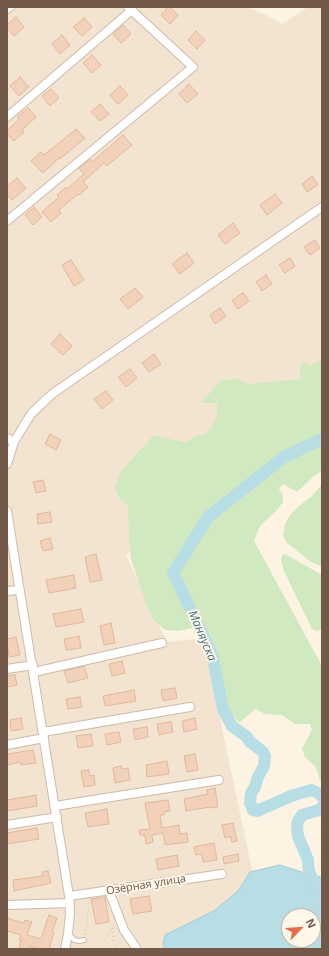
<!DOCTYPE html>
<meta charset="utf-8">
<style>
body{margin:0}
#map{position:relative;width:329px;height:956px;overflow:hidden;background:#fcf3e3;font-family:"Open Sans",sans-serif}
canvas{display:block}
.frame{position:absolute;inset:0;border:8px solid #735949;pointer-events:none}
.north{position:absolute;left:281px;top:908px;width:40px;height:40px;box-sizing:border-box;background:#fff7e9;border:1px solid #c7b8a9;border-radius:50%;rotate:65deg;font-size:11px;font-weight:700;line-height:16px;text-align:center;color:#735949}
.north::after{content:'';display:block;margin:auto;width:14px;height:18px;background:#e56f49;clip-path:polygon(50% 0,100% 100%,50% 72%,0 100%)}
</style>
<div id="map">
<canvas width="329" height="956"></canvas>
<div class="frame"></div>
<div class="north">N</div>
</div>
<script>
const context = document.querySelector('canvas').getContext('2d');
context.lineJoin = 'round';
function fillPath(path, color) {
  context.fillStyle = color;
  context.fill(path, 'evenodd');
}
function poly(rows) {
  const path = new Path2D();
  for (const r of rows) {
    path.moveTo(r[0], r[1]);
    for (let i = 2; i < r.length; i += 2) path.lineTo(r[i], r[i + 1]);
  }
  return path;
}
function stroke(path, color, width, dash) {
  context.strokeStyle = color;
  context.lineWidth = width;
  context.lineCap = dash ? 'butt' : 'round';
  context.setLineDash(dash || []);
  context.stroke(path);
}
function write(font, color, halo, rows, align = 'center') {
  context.font = font + ' "Open Sans",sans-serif';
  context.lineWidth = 4;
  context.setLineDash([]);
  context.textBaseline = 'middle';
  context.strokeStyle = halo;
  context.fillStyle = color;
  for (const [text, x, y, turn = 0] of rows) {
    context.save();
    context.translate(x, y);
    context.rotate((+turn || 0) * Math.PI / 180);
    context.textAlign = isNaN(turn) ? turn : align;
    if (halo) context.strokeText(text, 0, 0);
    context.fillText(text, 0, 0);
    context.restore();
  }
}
fillPath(poly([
 [7,7,246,7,266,15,282,24,308,7,322,7,322,384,138,542,126,555,167,642,203,638,255,884,291,949,7,949]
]), '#f3e4d1');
fillPath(poly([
 [322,359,322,471,314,476,297,492,283,484,279,489,283,495,283,502,277,510,260,526,254,541,322,666,322,786,315,766,305,757,302,749,312,729,310,724,295,724,282,715,265,714,255,709,239,723,227,707,215,655,201,626,178,631,165,630,154,620,147,607,131,559,129,540,128,506,119,498,115,487,121,471,154,435,187,443,195,436,204,435,212,427,217,416,217,403,200,403,222,380,237,379,248,384,301,379,300,369,303,362,310,366],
 [322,484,322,567,311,562,286,542,283,535,285,524,290,515,299,506,312,496],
 [283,554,287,555,322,575,321,630,316,631,312,629,284,571,281,560]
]), '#d1e9c1');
const water = poly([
 [280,865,314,876,319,876,322,879,322,949,166,949,163,945,165,935,214,911,239,890,250,872,280,865],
 [289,916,313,916,313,940,289,940,289,916]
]);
fillPath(water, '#b7dde5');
stroke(water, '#9ecdd7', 1);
stroke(poly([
 [322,439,284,457,208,517,173,573,212,654,223,709,227,717,232,726,247,737,249,741,263,752,265,756,264,766,258,777,255,787,251,793,250,803,252,807,253,810,257,811,291,796,311,790,319,793,322,797],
 [316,890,317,888,309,872,308,860,298,836,297,826,298,821,302,815,319,810,322,807]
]), '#b7dde5', 12);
const building = poly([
 [168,7,170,7,178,15,170,24,161,15,168,7],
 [16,17,24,27,14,36,7,28,7,25,16,17],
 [84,18,92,27,82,36,73,27,84,18],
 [123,25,131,34,121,43,113,34,123,25],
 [196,31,205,40,197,49,188,40,196,31],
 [62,35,70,45,60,54,52,44,62,35],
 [92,55,101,65,92,73,83,63,92,55],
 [20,77,29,87,19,96,10,86,20,77],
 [189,84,198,94,187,103,179,94,189,84],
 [120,86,128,95,118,104,110,95,120,86],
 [51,89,59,98,50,106,42,96,51,89],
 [100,104,109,114,100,121,91,112,100,104],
 [28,108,36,117,22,130,24,132,14,141,7,134,7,131,19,119,17,117,28,108],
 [76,129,85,138,60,159,59,158,43,173,31,161,41,152,44,155,76,129],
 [123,135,132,145,107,166,104,163,83,182,88,187,79,195,78,194,59,210,61,213,51,222,42,212,59,197,57,195,66,187,67,189,84,174,79,168,90,159,92,162,123,135],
 [312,176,318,185,307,192,302,184,312,176],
 [17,178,26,188,12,200,7,194,7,186,17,178],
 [275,194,282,203,267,215,260,205,275,194],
 [34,207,42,217,33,225,25,215,34,207],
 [233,223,240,233,225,244,218,235,233,223],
 [315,240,320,248,310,255,304,247,315,240],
 [187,253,194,263,180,274,172,264,187,253],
 [290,258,295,266,285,273,279,265,290,258],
 [71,260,84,280,74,286,62,265,71,260],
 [266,275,272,284,262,291,256,282,266,275],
 [135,288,143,297,128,309,120,299,135,288],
 [243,293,249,301,238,309,232,300,243,293],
 [220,308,226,316,215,324,210,315,220,308],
 [60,334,72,346,63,355,51,344,60,334],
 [154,354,161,364,149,372,142,363,154,354],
 [130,369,137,378,126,387,118,377,130,369],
 [106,391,113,400,102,409,94,399,106,391],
 [50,434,61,440,56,450,45,444,50,434],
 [43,480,46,491,36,493,33,482,43,480],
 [50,512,52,522,38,524,37,514,50,512],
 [50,538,53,549,43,551,40,541,50,538],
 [96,554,102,580,90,582,85,557,96,554],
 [74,575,76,588,49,593,46,580,74,575],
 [81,609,84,622,56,627,53,614,81,609],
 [111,623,115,643,104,645,100,626,111,623],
 [79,636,81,648,66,650,64,639,79,636],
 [16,637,20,655,9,657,7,639,16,637],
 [122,661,125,673,112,676,109,664,122,661],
 [84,666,88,678,68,683,64,671,84,666],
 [15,675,17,685,7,687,7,676,15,675],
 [175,688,177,698,163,701,161,690,175,688],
 [134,690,136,701,105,706,103,696,134,690],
 [80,697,82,707,68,709,66,699,80,697],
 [21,718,23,729,11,731,10,720,21,718],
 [195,718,197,729,184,732,182,721,195,718],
 [171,722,173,732,159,735,157,724,171,722],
 [147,727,148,737,135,740,133,729,147,727],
 [119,732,121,742,107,745,105,734,119,732],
 [91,734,93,746,78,748,76,736,91,734],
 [33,750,36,763,21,765,21,762,7,765,7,754,33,750],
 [195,754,198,770,187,772,184,756,195,754],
 [167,761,169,774,147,777,146,765,167,761],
 [121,766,122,769,128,768,130,780,115,783,113,768,121,766],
 [89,770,90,776,94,775,95,785,84,787,81,771,89,770],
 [215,788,218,807,210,808,210,807,186,811,184,799,208,794,207,790,215,788],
 [36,795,37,806,7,811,7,800,36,795],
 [168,800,170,811,164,812,164,815,160,815,162,828,179,825,180,834,187,833,188,842,165,845,163,833,152,835,153,842,146,844,145,835,140,835,139,830,150,829,145,803,168,800],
 [107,809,109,824,88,827,85,813,107,809],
 [233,823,237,841,232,842,230,836,225,838,222,825,233,823],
 [37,828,39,839,7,844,7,833,37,828],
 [214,843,217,860,203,862,202,854,196,855,194,847,214,843],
 [238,854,239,861,224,864,223,857,238,854],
 [177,855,179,866,158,870,156,859,177,855],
 [48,871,51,883,14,891,13,880,43,876,42,872,48,871],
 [149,896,152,911,133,914,130,899,149,896],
 [105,897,109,922,96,924,91,899,105,897],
 [49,915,57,918,52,932,54,933,49,949,39,949,30,946,30,949,19,949,21,940,19,940,21,935,7,931,7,918,24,923,25,920,32,922,27,935,41,939,49,915]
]);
fillPath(building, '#f1d1ba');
stroke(building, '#e3b89b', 1);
const lane = poly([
 [69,934,74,940,79,941,84,940]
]);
const street = poly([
 [7,9,10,7],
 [7,117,132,10],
 [7,221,193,67,128,7],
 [7,438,14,442],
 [7,464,14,442,26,422,32,413,52,394,322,207],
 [7,511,69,896,70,913,68,934,65,949],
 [7,591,19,590],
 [7,669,33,665],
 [34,672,162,643],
 [43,732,190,707],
 [7,745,44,738],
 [55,806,219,780],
 [7,825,57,817],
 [109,891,124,930,137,949],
 [69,896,222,874],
 [7,905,70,903]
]);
stroke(lane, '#cdbaa9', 6);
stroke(street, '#cdbaa9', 10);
stroke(poly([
 [113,928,113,939,116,949],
 [85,935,89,907,88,900],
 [105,940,114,925]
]), '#d6b59e', 1, [1, 3]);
stroke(lane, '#fff', 4);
stroke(street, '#fff', 8);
write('11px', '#735949', '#fff7e9', [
 ["Озёрная улица",146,885,-9]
]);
write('italic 12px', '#437a86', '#fff7e9', [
 ["Маняуска",202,636,67]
]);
</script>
